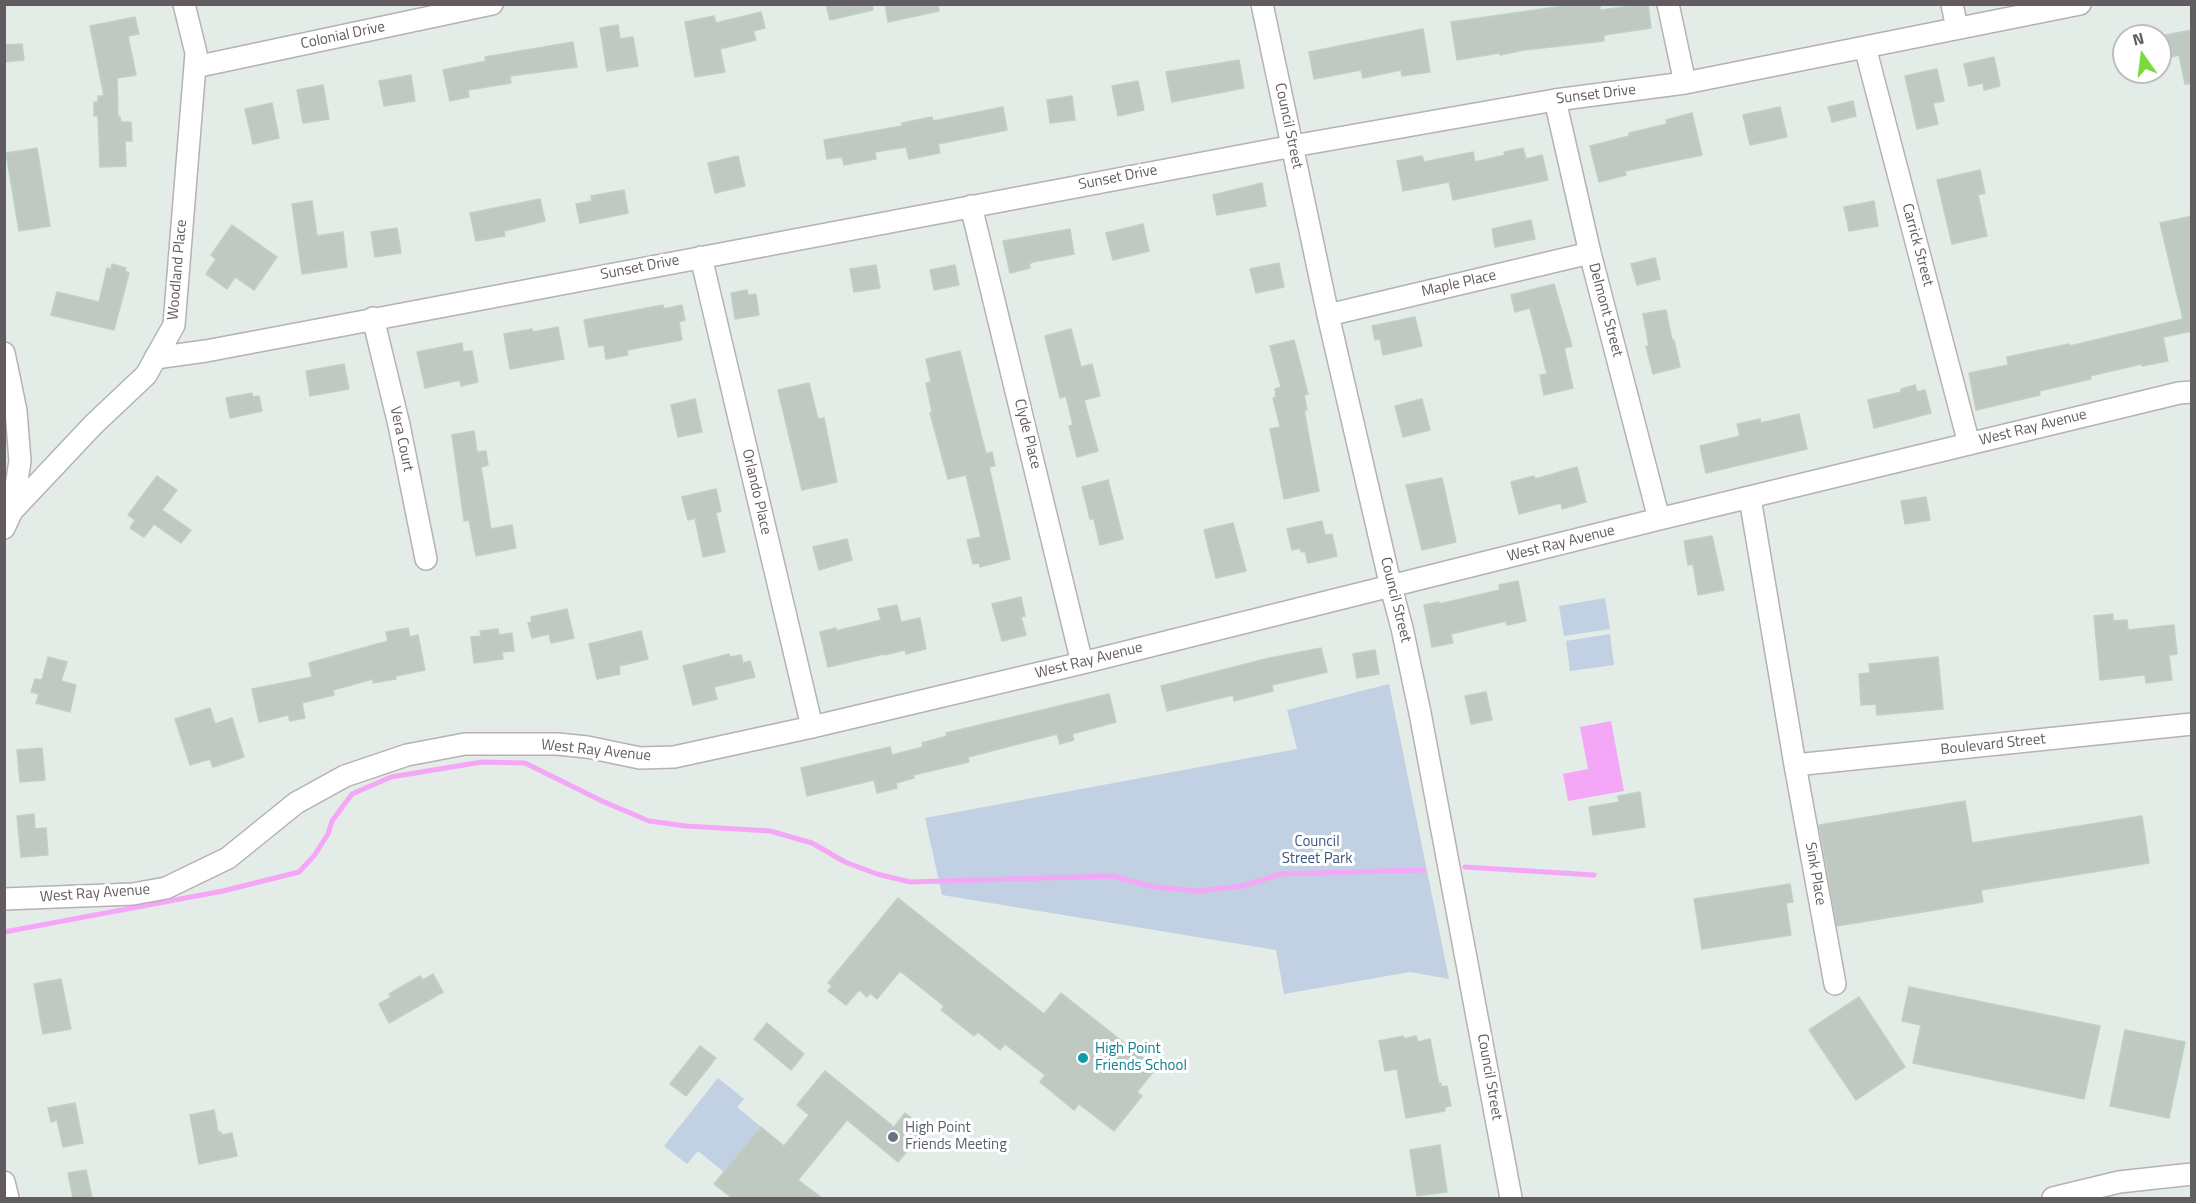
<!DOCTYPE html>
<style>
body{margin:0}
#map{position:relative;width:2196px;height:1203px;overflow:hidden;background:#e3ece6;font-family:"Titillium Web",sans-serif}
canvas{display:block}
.frame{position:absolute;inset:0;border:6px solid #625b61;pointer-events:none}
.north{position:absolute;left:2112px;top:24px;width:60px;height:60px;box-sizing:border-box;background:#fff;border:2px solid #c0bdc0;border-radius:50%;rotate:346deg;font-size:16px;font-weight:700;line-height:24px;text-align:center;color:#625b61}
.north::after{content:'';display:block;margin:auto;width:21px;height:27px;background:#79da3b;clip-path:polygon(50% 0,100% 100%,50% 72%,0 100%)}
</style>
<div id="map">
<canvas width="2196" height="1203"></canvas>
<div class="frame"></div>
<div class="north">N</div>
</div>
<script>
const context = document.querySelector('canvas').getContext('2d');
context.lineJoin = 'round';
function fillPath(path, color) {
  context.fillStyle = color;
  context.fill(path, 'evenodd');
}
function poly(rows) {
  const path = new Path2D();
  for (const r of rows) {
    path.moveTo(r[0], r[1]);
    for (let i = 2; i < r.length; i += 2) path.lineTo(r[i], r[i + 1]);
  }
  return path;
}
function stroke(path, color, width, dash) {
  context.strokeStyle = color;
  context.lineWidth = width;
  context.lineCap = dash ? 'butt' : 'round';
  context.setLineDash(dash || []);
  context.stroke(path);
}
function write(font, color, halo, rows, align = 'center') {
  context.font = font + ' "Titillium Web",sans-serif';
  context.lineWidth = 6;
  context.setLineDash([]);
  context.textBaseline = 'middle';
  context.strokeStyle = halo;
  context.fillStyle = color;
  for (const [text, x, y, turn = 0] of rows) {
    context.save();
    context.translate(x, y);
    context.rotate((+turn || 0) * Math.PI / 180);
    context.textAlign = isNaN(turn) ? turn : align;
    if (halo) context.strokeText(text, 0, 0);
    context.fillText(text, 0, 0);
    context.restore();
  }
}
fillPath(poly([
 [1605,598,1610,629,1564,636,1559,606],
 [1610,634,1614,665,1570,671,1566,641],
 [1389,684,1449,979,1410,972,1284,994,1276,950,942,895,925,818,1297,749,1287,710],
 [718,1078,744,1099,737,1107,761,1127,724,1172,698,1151,687,1164,664,1146]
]), '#c1d0e2');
fillPath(poly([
 [1611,721,1624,791,1568,801,1563,774,1588,769,1580,727]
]), '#f5a7f7');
stroke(poly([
 [1465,867,1594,875],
 [4,932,223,891,299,872,314,856,328,834,332,821,352,794,391,777,482,762,525,763,602,801,649,821,686,826,770,831,812,843,845,862,877,874,910,882,1112,876,1154,887,1199,891,1242,886,1281,874,1423,870]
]), '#f5a7f7', 5);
const building = poly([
 [826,4,872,4,873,10,830,20,826,4],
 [885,4,938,4,939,11,888,22,885,4],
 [1577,4,1600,4,1600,10,1648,4,1651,28,1604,35,1604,41,1524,50,1500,55,1499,53,1457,60,1451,22,1577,4],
 [761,12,765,28,753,31,756,40,720,49,725,72,695,77,685,22,714,16,716,23,761,12],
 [135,17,139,34,128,36,136,75,117,78,118,117,120,117,121,122,131,122,132,141,125,141,126,166,100,167,98,116,94,116,94,102,98,102,98,96,104,96,90,26,135,17],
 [618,25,620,39,633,37,638,66,607,71,600,28,618,25],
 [1423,29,1430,72,1402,76,1401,70,1363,78,1361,70,1314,79,1309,52,1423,29],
 [2192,30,2192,84,2185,84,2179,55,2166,58,2160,36,2192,30],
 [573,42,577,67,510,76,511,83,468,90,469,97,450,101,443,70,486,61,485,57,573,42],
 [22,44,24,60,4,62,4,45,22,44],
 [1994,57,2000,86,1984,90,1983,83,1969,86,1964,64,1994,57],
 [1239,60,1244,88,1172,102,1166,72,1239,60],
 [1937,69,1944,101,1933,103,1938,124,1917,129,1905,76,1937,69],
 [411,75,415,101,384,106,379,81,411,75],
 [1138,81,1144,110,1118,116,1112,86,1138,81],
 [323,85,329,119,303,123,297,90,323,85],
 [1072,96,1075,120,1050,123,1047,100,1072,96],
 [1853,101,1856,116,1832,122,1828,107,1853,101],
 [272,103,279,138,253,144,245,109,272,103],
 [1003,107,1007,130,938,144,940,153,909,159,906,147,875,152,876,159,844,165,842,157,827,159,824,140,902,126,902,123,932,117,933,121,1003,107],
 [1780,107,1787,137,1750,145,1743,115,1780,107],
 [1692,113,1702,155,1625,171,1626,175,1599,182,1590,146,1629,136,1629,133,1667,124,1666,120,1692,113],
 [37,148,50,226,19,231,6,153,37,148],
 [1523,148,1526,159,1542,155,1548,180,1453,200,1449,182,1403,191,1397,161,1422,156,1424,162,1473,152,1475,162,1505,155,1504,152,1523,148],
 [738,156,745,186,715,193,708,163,738,156],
 [1980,170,1985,193,1978,195,1987,236,1952,244,1937,180,1980,170],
 [1262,183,1266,206,1217,215,1213,195,1262,183],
 [624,190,628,213,580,223,576,204,592,201,591,196,624,190],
 [540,199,545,221,504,231,505,236,476,241,470,213,540,199],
 [312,201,317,236,343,232,347,267,302,274,292,204,312,201],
 [1874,201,1878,226,1849,231,1844,207,1874,201],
 [2192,216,2192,331,2163,337,2168,361,2142,366,2141,364,2090,376,2091,379,2039,391,2040,395,1976,410,1969,373,2008,365,2007,357,2069,344,2070,346,2183,319,2160,223,2192,216],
 [1531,220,1535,239,1495,247,1492,229,1531,220],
 [1143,224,1149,251,1113,260,1106,233,1143,224],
 [232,225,277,257,254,290,235,277,227,289,206,274,216,259,211,255,232,225],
 [397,228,401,253,375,257,371,232,397,228],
 [1070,229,1074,254,1033,262,1029,264,1030,268,1010,273,1003,241,1070,229],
 [1655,258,1660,279,1637,285,1631,264,1655,258],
 [1279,263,1284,287,1256,293,1250,269,1279,263],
 [112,264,126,268,125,271,129,273,114,330,51,315,57,292,99,302,107,268,111,269,112,264],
 [876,265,880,288,854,292,850,269,876,265],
 [955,265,959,285,934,290,930,270,955,265],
 [1554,284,1572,346,1564,348,1573,388,1544,395,1540,375,1547,374,1530,308,1515,312,1511,295,1554,284],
 [747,290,748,295,756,294,759,315,735,319,731,293,747,290],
 [663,305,664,309,682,305,685,320,679,322,682,340,627,350,628,355,606,359,604,345,589,347,584,320,663,305],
 [1666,310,1672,340,1674,340,1680,367,1653,374,1646,346,1649,346,1643,314,1666,310],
 [1415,317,1422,346,1383,355,1380,339,1375,340,1372,326,1415,317],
 [558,327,564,359,510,369,504,334,532,329,533,332,558,327],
 [1071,329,1081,367,1092,364,1100,396,1084,400,1098,451,1077,457,1069,426,1073,425,1066,396,1060,398,1045,336,1071,329],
 [1294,340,1308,394,1304,395,1307,410,1304,410,1319,491,1284,499,1270,429,1280,427,1273,398,1276,397,1275,389,1281,387,1270,346,1294,340],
 [462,343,463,352,472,351,478,382,461,386,460,380,425,388,417,352,462,343],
 [960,351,986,454,992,452,995,466,989,467,1010,559,980,567,979,563,973,564,967,540,981,537,966,475,948,479,930,413,932,412,926,383,931,382,926,359,960,351],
 [344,364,349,389,310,396,306,371,344,364],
 [809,383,818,419,824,418,837,482,802,490,778,390,809,383],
 [1915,385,1917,392,1925,390,1931,413,1874,428,1868,400,1901,392,1901,389,1915,385],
 [252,393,253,397,259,396,262,411,230,418,226,398,252,393],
 [695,399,702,432,678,437,671,405,695,399],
 [1422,399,1430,430,1403,437,1395,406,1422,399],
 [1799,414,1807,449,1706,473,1700,446,1740,436,1737,424,1760,419,1761,423,1799,414],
 [474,431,477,452,486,451,488,465,481,467,491,529,512,525,516,548,476,556,469,520,464,521,452,435,474,431],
 [1577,467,1586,502,1562,509,1561,503,1519,514,1511,482,1534,476,1535,479,1577,467],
 [157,476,177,490,162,510,191,530,181,543,154,524,144,537,130,528,135,520,128,515,157,476],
 [1442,478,1456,542,1422,550,1406,485,1442,478],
 [1108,480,1123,539,1100,545,1094,519,1090,519,1082,487,1108,480],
 [716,489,721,511,716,513,725,552,703,557,695,518,688,520,682,497,716,489],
 [1926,497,1930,520,1905,524,1901,501,1926,497],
 [1322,521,1325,535,1332,534,1337,556,1308,563,1305,551,1301,552,1300,548,1292,550,1287,529,1322,521],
 [1233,523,1246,571,1216,578,1204,530,1233,523],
 [1712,536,1724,590,1698,595,1693,564,1688,565,1684,541,1712,536],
 [847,539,852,560,819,570,813,547,847,539],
 [1518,581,1526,621,1507,625,1506,621,1451,634,1453,643,1432,647,1424,605,1439,602,1439,604,1500,590,1499,585,1518,581],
 [1021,597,1025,616,1021,617,1026,635,1002,641,992,604,1021,597],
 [897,605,901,622,920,618,926,649,906,654,905,650,884,655,884,654,828,667,820,632,836,628,836,631,881,620,878,609,897,605],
 [567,609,574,638,551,643,549,634,532,638,528,623,532,622,531,617,567,609],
 [2113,614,2113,621,2127,620,2128,630,2174,625,2177,654,2169,655,2172,680,2146,683,2145,675,2100,680,2094,616,2113,614],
 [408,628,410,637,418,635,425,670,396,676,396,679,373,683,373,679,333,690,334,695,302,703,305,718,290,721,288,715,259,722,252,689,312,677,309,663,388,641,386,632,408,628],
 [498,629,499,635,512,633,514,651,502,652,503,659,474,663,471,637,481,636,480,631,498,629],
 [641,631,648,659,619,666,620,674,597,679,589,644,641,631],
 [1321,648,1327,672,1272,685,1273,691,1234,701,1233,695,1167,711,1161,686,1265,659,1321,648],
 [1375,650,1379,674,1357,678,1353,654,1375,650],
 [729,654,730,657,741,655,743,663,750,661,755,677,714,687,717,699,693,705,683,666,729,654],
 [48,657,67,662,61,681,76,685,70,712,36,703,39,694,31,692,35,679,42,680,48,657],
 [1938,657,1943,709,1877,715,1876,704,1861,705,1859,674,1870,673,1869,664,1938,657],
 [1486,692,1492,720,1471,724,1465,696,1486,692],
 [1109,694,1116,722,1072,734,1074,740,1060,744,1057,734,968,757,969,762,913,775,914,778,896,783,897,788,877,793,874,780,807,796,801,768,890,747,892,755,923,747,922,743,947,736,946,733,1109,694],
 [210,708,215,724,232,718,244,757,213,767,210,759,190,765,175,719,210,708],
 [42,748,45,780,20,782,17,750,42,748],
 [1640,792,1645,827,1593,835,1589,807,1619,802,1618,796,1640,792],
 [1965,801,1972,843,2142,816,2149,863,1981,890,1983,902,1837,926,1819,825,1965,801],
 [34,814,35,829,46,828,48,855,21,857,17,816,34,814],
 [1790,884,1793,902,1786,903,1791,935,1702,949,1694,899,1790,884],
 [898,898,1044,1014,1061,993,1156,1068,1137,1092,1142,1096,1114,1131,1079,1104,1074,1110,1040,1082,1045,1075,1005,1044,1000,1050,978,1032,974,1036,941,1010,944,1006,900,971,877,999,870,993,867,997,859,990,846,1005,828,991,832,986,828,983,898,898],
 [433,974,443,992,389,1023,379,1004,391,997,389,994,420,976,423,980,433,974],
 [61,979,71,1029,43,1034,34,984,61,979],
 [1909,987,2100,1026,2084,1099,1913,1063,1921,1025,1902,1021,1909,987],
 [1859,997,1905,1067,1856,1100,1809,1030,1859,997],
 [767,1023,804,1054,791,1070,754,1039,767,1023],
 [2125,1030,2185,1042,2169,1118,2110,1106,2125,1030],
 [1403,1036,1404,1039,1416,1036,1418,1042,1430,1039,1439,1084,1441,1083,1441,1087,1447,1086,1451,1106,1445,1107,1445,1111,1406,1118,1397,1069,1385,1071,1379,1041,1403,1036],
 [700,1046,716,1058,686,1096,670,1084,700,1046],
 [825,1071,894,1127,905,1113,925,1129,898,1162,847,1120,798,1180,822,1198,732,1198,714,1184,761,1127,784,1146,809,1115,797,1105,825,1071],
 [75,1103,83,1143,63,1147,57,1120,51,1122,48,1108,75,1103],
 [214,1110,218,1132,221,1132,222,1135,232,1133,237,1156,199,1164,190,1115,214,1110],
 [1440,1145,1447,1192,1417,1196,1410,1150,1440,1145],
 [86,1170,92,1198,73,1198,68,1173,86,1170]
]);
fillPath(building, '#bfc8c1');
stroke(building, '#c1d0c5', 1.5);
const minor = poly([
 [1262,4,1328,315,1391,587,1402,628,1420,713,1511,1198],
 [1668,4,1685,83],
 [1952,4,1957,28],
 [1865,47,1969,444],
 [195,67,492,4],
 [1555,100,1590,253,1659,519],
 [971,206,1082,663],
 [701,257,812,727],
 [1328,315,1590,253],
 [373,318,399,425,426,559],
 [4,353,16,411,20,461,12,511,4,528],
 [155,358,206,351,1293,146,1555,100,1685,83,2080,4],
 [1750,498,1795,765,1835,984],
 [12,511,94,424,146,375,174,325,196,53,184,4],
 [1795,765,2192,724],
 [4,899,133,894,166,888,228,858,296,803,345,776,407,755,465,744,557,744,587,747,640,758,674,757,812,727,1082,663,1659,519,2179,393,2192,392],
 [4,1182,8,1198],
 [2053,1198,2119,1182,2192,1174]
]);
stroke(minor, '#b7b0b6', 24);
stroke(minor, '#fff', 21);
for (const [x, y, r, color] of [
 [1083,1058,6,"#0f9aa8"],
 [893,1137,6,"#6b7280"]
]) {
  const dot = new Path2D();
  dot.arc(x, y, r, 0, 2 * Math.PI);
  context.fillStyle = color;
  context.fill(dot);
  stroke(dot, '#fff', 2);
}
write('15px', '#625b61', '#fff', [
 ["Colonial Drive",343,36,-12],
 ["Sunset Drive",1596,95,-7],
 ["Council Street",1288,126,78],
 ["Sunset Drive",1118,178,-11],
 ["Carrick Street",1917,245,75],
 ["Sunset Drive",640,268,-11],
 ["Woodland Place",178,270,-85],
 ["Maple Place",1459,284,-13],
 ["Delmont Street",1605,310,75],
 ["West Ray Avenue",2033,428,-14],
 ["Clyde Place",1027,434,76],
 ["Vera Court",401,439,78],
 ["Orlando Place",756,492,77],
 ["West Ray Avenue",1561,544,-14],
 ["Council Street",1395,600,76],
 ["West Ray Avenue",1089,661,-14],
 ["Boulevard Street",1993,745,-6],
 ["West Ray Avenue",596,751,6],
 ["Sink Place",1815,874,80],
 ["West Ray Avenue",95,894,-4],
 ["Council Street",1489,1077,80]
]);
write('15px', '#3c5980', '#fff', [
 ["Council",1317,842],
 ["Street Park",1317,859]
]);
write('15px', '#0d838f', '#fff', [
 ["High Point",1095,1049],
 ["Friends School",1095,1066]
], 'left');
write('15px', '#5b616d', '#fff', [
 ["High Point",905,1128],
 ["Friends Meeting",905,1145]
], 'left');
</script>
